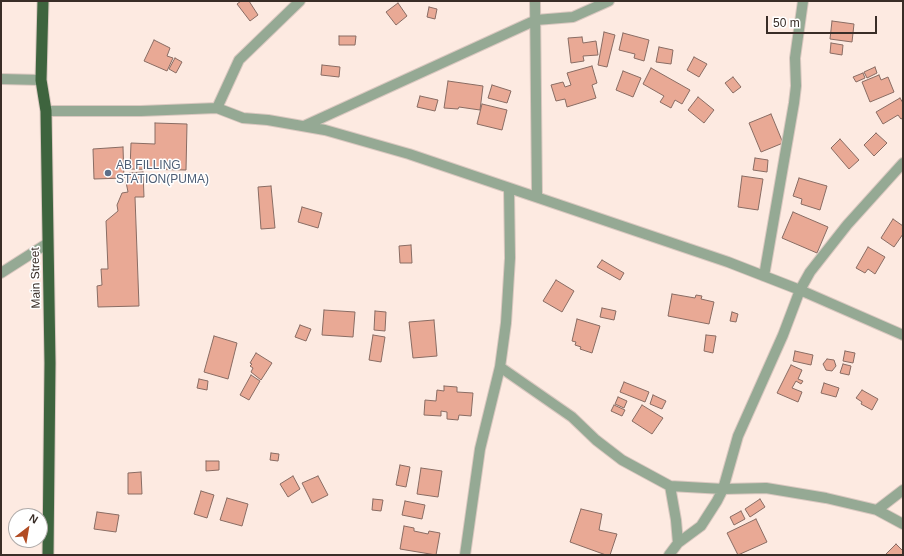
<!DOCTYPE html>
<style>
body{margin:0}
#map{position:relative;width:904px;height:556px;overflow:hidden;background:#fdeae1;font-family:Arial,sans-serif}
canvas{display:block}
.frame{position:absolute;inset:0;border:2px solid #392d27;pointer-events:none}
.north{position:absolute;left:8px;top:508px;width:40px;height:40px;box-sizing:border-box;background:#fff;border:1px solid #b0aba9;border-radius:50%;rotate:31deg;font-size:11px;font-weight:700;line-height:16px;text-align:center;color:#392d27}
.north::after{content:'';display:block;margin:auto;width:14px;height:18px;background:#b24c23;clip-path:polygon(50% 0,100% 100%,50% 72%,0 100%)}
.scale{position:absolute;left:766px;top:16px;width:111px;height:18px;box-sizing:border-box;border:2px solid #392d27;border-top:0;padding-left:5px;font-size:12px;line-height:14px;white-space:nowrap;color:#392d27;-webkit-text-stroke:3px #fff;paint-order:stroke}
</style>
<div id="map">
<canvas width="904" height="556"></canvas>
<div class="frame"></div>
<div class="north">N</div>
<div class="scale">50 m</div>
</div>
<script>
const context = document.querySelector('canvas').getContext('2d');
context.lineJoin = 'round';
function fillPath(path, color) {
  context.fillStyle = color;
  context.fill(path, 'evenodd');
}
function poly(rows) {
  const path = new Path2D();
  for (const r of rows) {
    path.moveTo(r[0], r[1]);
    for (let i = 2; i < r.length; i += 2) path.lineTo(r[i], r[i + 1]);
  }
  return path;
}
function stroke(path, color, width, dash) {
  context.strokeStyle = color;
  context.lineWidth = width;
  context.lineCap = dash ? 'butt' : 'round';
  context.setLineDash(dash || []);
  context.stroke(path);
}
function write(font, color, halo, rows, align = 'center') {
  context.font = font + ' Arial,sans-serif';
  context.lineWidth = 3;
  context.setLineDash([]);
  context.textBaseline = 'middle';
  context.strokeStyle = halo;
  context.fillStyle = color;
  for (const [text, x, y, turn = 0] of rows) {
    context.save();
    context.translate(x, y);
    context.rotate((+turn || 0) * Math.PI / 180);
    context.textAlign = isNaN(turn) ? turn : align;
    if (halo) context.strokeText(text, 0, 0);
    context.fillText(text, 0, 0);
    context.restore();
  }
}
const building = poly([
 [241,1,249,1,258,15,250,21,237,4,241,1],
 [398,3,407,16,396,25,386,12,398,3],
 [429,7,437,9,435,19,427,17,429,7],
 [832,21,854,24,852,42,830,39,832,21],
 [604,32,615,35,607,67,598,65,604,32],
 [623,33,649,40,644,61,634,58,635,54,619,50,623,33],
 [339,36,356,36,355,45,339,45,339,36],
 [582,37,583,43,596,41,598,55,583,56,584,61,571,63,568,38,582,37],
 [154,40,170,48,167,56,173,58,167,71,144,61,154,40],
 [831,43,843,45,842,55,830,53,831,43],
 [659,47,673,50,671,64,656,62,659,47],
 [694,57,707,64,699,77,687,70,694,57],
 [175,58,182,62,176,73,169,69,175,58],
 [322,65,340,67,339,77,321,75,322,65],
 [592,66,597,83,592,85,596,98,567,107,565,99,556,101,551,85,563,82,565,87,571,85,567,73,592,66],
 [875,67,877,73,867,78,864,72,875,67],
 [651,68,690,90,682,104,675,100,671,108,660,102,664,96,643,84,651,68],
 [623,71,641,78,633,97,616,90,623,71],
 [863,73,865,78,856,82,853,77,863,73],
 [879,75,881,80,888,77,894,92,870,102,862,82,879,75],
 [733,77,741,87,733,93,725,83,733,77],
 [448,81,483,86,480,110,459,107,458,109,444,108,448,81],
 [492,85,511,91,507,103,488,98,492,85],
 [420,96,438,100,435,111,417,107,420,96],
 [698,97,714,110,704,123,688,110,698,97],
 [900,98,903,103,903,118,901,119,898,115,883,124,876,112,900,98],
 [482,104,507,110,502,130,477,124,482,104],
 [771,114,783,143,761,152,749,123,771,114],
 [155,123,187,124,186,170,130,169,131,143,155,144,155,123],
 [876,133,887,143,874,156,864,145,876,133],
 [840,139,859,160,849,169,831,148,840,139],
 [123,147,124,178,94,179,93,149,123,147],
 [755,158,768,160,767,172,753,170,755,158],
 [143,172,144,197,135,197,139,306,98,307,97,286,102,285,101,269,108,269,106,221,118,211,117,205,122,193,128,192,126,182,129,173,143,172],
 [742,176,763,179,758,210,738,207,742,176],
 [799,178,827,186,820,210,801,204,802,199,793,196,799,178],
 [271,186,275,228,261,229,258,187,271,186],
 [302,207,322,213,318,228,298,222,302,207],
 [793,212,828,227,817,253,782,238,793,212],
 [893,219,903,226,903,234,894,247,881,238,893,219],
 [411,245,412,263,400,263,399,246,411,245],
 [868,247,885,257,875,274,868,269,865,273,856,268,868,247],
 [602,260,624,273,620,280,597,267,602,260],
 [556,280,574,291,562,312,543,301,556,280],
 [672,294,695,298,696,295,702,296,701,299,714,302,709,324,668,316,672,294],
 [602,308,616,311,614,320,600,317,602,308],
 [324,310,355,312,353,337,322,335,324,310],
 [375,311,386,312,385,331,374,330,375,311],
 [732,312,738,314,736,322,730,321,732,312],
 [577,319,600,326,592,353,580,349,581,347,575,345,576,342,572,341,577,319],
 [434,320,437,356,413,358,409,322,434,320],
 [300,325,311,329,306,341,295,337,300,325],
 [373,335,385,337,381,362,369,360,373,335],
 [706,335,716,336,713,353,704,351,706,335],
 [214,336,237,343,228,379,204,372,214,336],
 [795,351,813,355,811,365,793,361,795,351],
 [845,351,855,353,853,363,843,361,845,351],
 [256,353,272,363,261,380,251,372,253,368,250,366,252,364,250,363,256,353],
 [827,359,834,360,836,366,832,371,826,370,823,364,827,359],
 [843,364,851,366,849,375,840,373,843,364],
 [791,365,802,370,798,379,803,381,801,384,796,381,792,388,802,392,798,402,777,393,791,365],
 [251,375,260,381,249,400,240,395,251,375],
 [199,379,208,381,207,390,197,388,199,379],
 [624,382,649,392,645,402,620,392,624,382],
 [824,383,839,388,836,397,821,393,824,383],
 [444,386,457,387,457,392,473,393,471,416,459,415,458,420,447,419,447,412,441,411,441,416,424,415,425,400,436,401,437,390,444,391,444,386],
 [862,390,878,399,872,410,861,404,862,402,856,398,862,390],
 [653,395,666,401,662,409,650,404,653,395],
 [618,397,627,401,624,408,615,404,618,397],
 [614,405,625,410,622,416,611,411,614,405],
 [642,405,663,418,652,434,632,421,642,405],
 [271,453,279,454,278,461,270,460,271,453],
 [206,461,219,461,219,470,206,471,206,461],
 [400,465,410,467,406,487,396,485,400,465],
 [421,468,442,471,438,497,417,494,421,468],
 [141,472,142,494,128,494,128,473,141,472],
 [293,476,300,489,288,497,280,484,293,476],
 [318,476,328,495,312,503,302,483,318,476],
 [201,491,214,495,207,518,194,514,201,491],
 [227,498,248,504,242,526,220,520,227,498],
 [373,499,383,500,381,511,372,510,373,499],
 [760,499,765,507,750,517,745,509,760,499],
 [405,501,425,505,422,519,402,515,405,501],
 [581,509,602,514,599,530,617,534,610,555,606,555,570,542,581,509],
 [741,511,745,519,734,525,730,517,741,511],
 [97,512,119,515,116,532,94,529,97,512],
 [756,519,767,542,738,555,727,533,756,519],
 [404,526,414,528,414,531,428,534,429,531,440,533,436,555,400,549,404,526],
 [896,544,903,551,903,555,885,555,896,544]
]);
fillPath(building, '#e9a995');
stroke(building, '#896c63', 1);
const minor = poly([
 [535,1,537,196],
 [1,79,41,80],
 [217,108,239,60,300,1],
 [46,111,141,111,217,108,243,118,268,120,325,130,409,154,728,262,800,290,903,335],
 [304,126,536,20,573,17,609,1],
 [1,273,48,243],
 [764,276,794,103,796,86,795,58,803,1],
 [500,367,572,417,596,440,622,460,670,486,723,489,766,488,826,498,877,510,903,524],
 [670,486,676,520,678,543],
 [877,510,903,490],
 [465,555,480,449,500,367,506,323,510,258,509,188],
 [669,555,678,543,701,526,717,501,723,489,738,436,783,335,800,290,810,272,847,225,903,163]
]);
const trunk = poly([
 [43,1,41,80,46,111,50,363,48,555]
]);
stroke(minor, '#dac8c0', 12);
stroke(trunk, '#dac8c0', 13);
stroke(minor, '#95a994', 10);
stroke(trunk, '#3e643e', 11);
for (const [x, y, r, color] of [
 [108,173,4,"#5c6f8a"]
]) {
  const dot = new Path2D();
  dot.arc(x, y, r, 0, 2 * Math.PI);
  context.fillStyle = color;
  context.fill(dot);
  stroke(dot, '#fff', 1.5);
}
write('12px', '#4e5e75', '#fff', [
 ["AB FILLING",116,166],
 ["STATION(PUMA)",116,180]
], 'left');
write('12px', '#392d27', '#fff', [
 ["Main Street",36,278,-91]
]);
</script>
